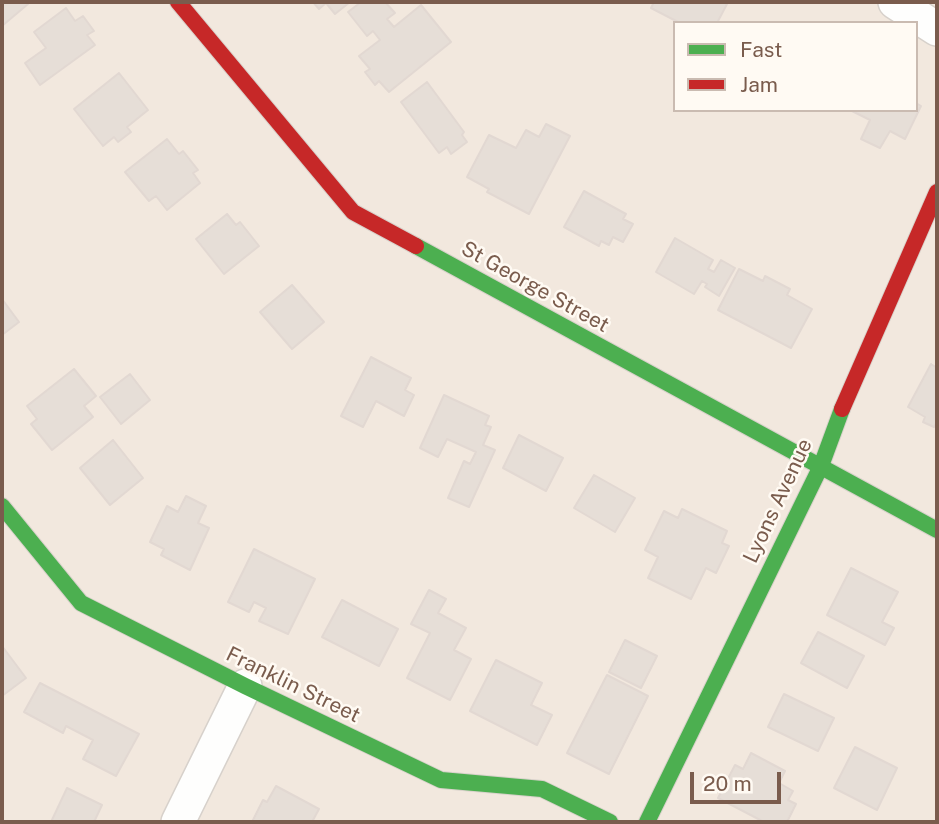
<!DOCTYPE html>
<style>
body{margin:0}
#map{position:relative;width:939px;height:824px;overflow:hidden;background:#f9f5f0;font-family:"Public Sans",sans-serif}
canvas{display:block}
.frame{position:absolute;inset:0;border:4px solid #7a5c4d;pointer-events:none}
.legend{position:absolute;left:673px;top:21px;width:245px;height:91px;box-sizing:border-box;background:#fffaf3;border:2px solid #cabbb1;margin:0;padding:9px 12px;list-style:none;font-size:21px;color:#7a5c4d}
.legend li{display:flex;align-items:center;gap:14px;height:35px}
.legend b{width:35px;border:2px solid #cabbb1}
.scale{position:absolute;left:690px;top:772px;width:91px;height:32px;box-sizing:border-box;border:4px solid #7a5c4d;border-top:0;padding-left:9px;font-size:21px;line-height:24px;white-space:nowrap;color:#7a5c4d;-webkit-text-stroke:5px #fffaf3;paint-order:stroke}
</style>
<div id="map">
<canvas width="939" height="824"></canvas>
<div class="frame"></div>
<ul class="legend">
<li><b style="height:9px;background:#4caf50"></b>Fast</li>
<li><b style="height:9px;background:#c62828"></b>Jam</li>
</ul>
<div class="scale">20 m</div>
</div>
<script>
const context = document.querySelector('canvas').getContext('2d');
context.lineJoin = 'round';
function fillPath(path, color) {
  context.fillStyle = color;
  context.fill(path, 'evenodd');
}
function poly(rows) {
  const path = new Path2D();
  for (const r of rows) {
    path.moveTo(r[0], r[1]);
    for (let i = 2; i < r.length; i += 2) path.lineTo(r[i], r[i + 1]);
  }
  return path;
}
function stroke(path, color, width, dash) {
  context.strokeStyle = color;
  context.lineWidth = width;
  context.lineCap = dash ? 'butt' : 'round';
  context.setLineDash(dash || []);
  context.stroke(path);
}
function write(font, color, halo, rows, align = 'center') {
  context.font = font + ' "Public Sans",sans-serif';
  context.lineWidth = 5;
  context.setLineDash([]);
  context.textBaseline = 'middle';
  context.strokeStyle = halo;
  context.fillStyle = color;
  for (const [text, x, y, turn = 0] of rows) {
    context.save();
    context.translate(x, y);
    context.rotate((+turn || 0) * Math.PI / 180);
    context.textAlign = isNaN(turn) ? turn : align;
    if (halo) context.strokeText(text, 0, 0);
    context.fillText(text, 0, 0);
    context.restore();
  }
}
fillPath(poly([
 [2,2,937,2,937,822,2,822],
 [675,23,916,23,916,110,675,110]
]), '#f2e8de');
const building = poly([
 [2,2,26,2,28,4,2,26,2,2],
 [313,2,350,2,335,14,326,3,319,9,313,2],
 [361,2,385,2,395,13,387,19,394,27,421,5,451,42,389,92,379,81,375,85,365,72,370,69,359,56,380,40,373,31,367,36,348,12,361,2],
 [654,2,722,2,727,4,717,23,680,23,651,8,654,2],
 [66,8,75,21,83,16,94,31,87,35,95,45,40,85,25,63,46,48,34,32,66,8],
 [119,73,148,110,127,127,131,132,118,142,114,137,103,146,74,109,119,73],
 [427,82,464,132,462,135,467,142,451,154,447,147,439,153,401,102,427,82],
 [916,103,921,106,905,139,890,131,880,148,861,139,870,120,850,110,916,110,916,103],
 [546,124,570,136,529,214,487,192,489,189,467,177,489,135,516,148,526,130,539,137,546,124],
 [167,139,179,154,183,151,198,170,193,173,200,183,167,210,156,196,149,201,125,172,167,139],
 [584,191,626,214,623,219,633,224,623,242,613,237,609,245,601,241,599,246,564,227,584,191],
 [227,214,236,225,240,222,259,246,224,274,196,239,227,214],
 [675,238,713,260,708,269,714,272,721,260,735,268,719,296,705,287,707,284,702,281,694,294,656,272,675,238],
 [739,269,763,281,765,276,790,289,787,295,812,309,791,348,718,310,739,269],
 [292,285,324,322,292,349,260,312,292,285],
 [2,299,19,322,2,335,2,299],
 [371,357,411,378,405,390,414,395,404,416,376,401,363,427,341,416,371,357],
 [931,364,937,368,937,422,934,427,923,422,925,417,908,407,931,364],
 [74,369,96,396,84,406,93,417,52,450,31,424,37,419,27,406,74,369],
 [130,374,150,400,121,424,100,397,130,374],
 [444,395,489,416,485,425,491,427,483,445,495,450,469,507,448,498,464,461,470,464,476,452,447,439,438,457,420,448,444,395],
 [519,435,563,458,546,491,503,468,519,435],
 [113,440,143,478,110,505,80,468,113,440],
 [594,475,635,498,615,532,574,508,594,475],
 [186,496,206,506,198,523,209,528,190,570,161,555,164,549,150,542,167,506,178,512,186,496],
 [682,509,727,531,722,543,729,546,716,573,706,568,691,599,648,578,658,557,645,550,664,511,678,518,682,509],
 [254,549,315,579,288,634,259,621,266,608,254,602,249,612,228,602,254,549],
 [851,568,898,592,882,622,894,628,885,645,827,615,851,568],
 [429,590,446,599,438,613,466,628,454,650,471,659,450,700,407,678,430,633,411,624,429,590],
 [342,600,398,629,379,666,322,637,342,600],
 [818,632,864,656,847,688,801,663,818,632],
 [625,640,657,656,641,688,609,672,625,640],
 [2,646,26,678,2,696,2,646],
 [496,660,542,683,531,705,552,715,537,745,470,711,496,660],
 [607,675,648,696,609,774,567,753,607,675],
 [40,683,139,734,116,776,83,759,93,740,66,726,63,733,24,712,40,683],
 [784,694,834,718,818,751,768,727,784,694],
 [855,747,897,768,877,810,834,788,855,747],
 [751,753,785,771,779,783,793,791,788,800,796,804,787,822,764,822,718,798,735,765,743,769,751,753],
 [276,786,319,809,312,822,252,822,263,800,267,802,276,786],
 [67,788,102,805,94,822,51,822,67,788]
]);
fillPath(building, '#e6ded7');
stroke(building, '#e2d8d2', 2);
const street = poly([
 [895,2,937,29],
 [178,822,245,686]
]);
const fast = poly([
 [416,246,937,530],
 [2,506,81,603,245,686,441,780,542,789,610,822],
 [647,822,821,466,842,409]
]);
const jam = poly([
 [178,2,353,212,416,246],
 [842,409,937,192]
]);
stroke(street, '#d7d1cb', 36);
stroke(fast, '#d9d2cb', 18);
stroke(jam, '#d9d2cb', 18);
stroke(street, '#fefefd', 33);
stroke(fast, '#4caf50', 16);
stroke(jam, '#c62828', 16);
write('21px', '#7a5c4d', '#fffaf3', [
 ["St George Street",535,287,29],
 ["Lyons Avenue",778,501,-65],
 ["Franklin Street",293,685,26]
]);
</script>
